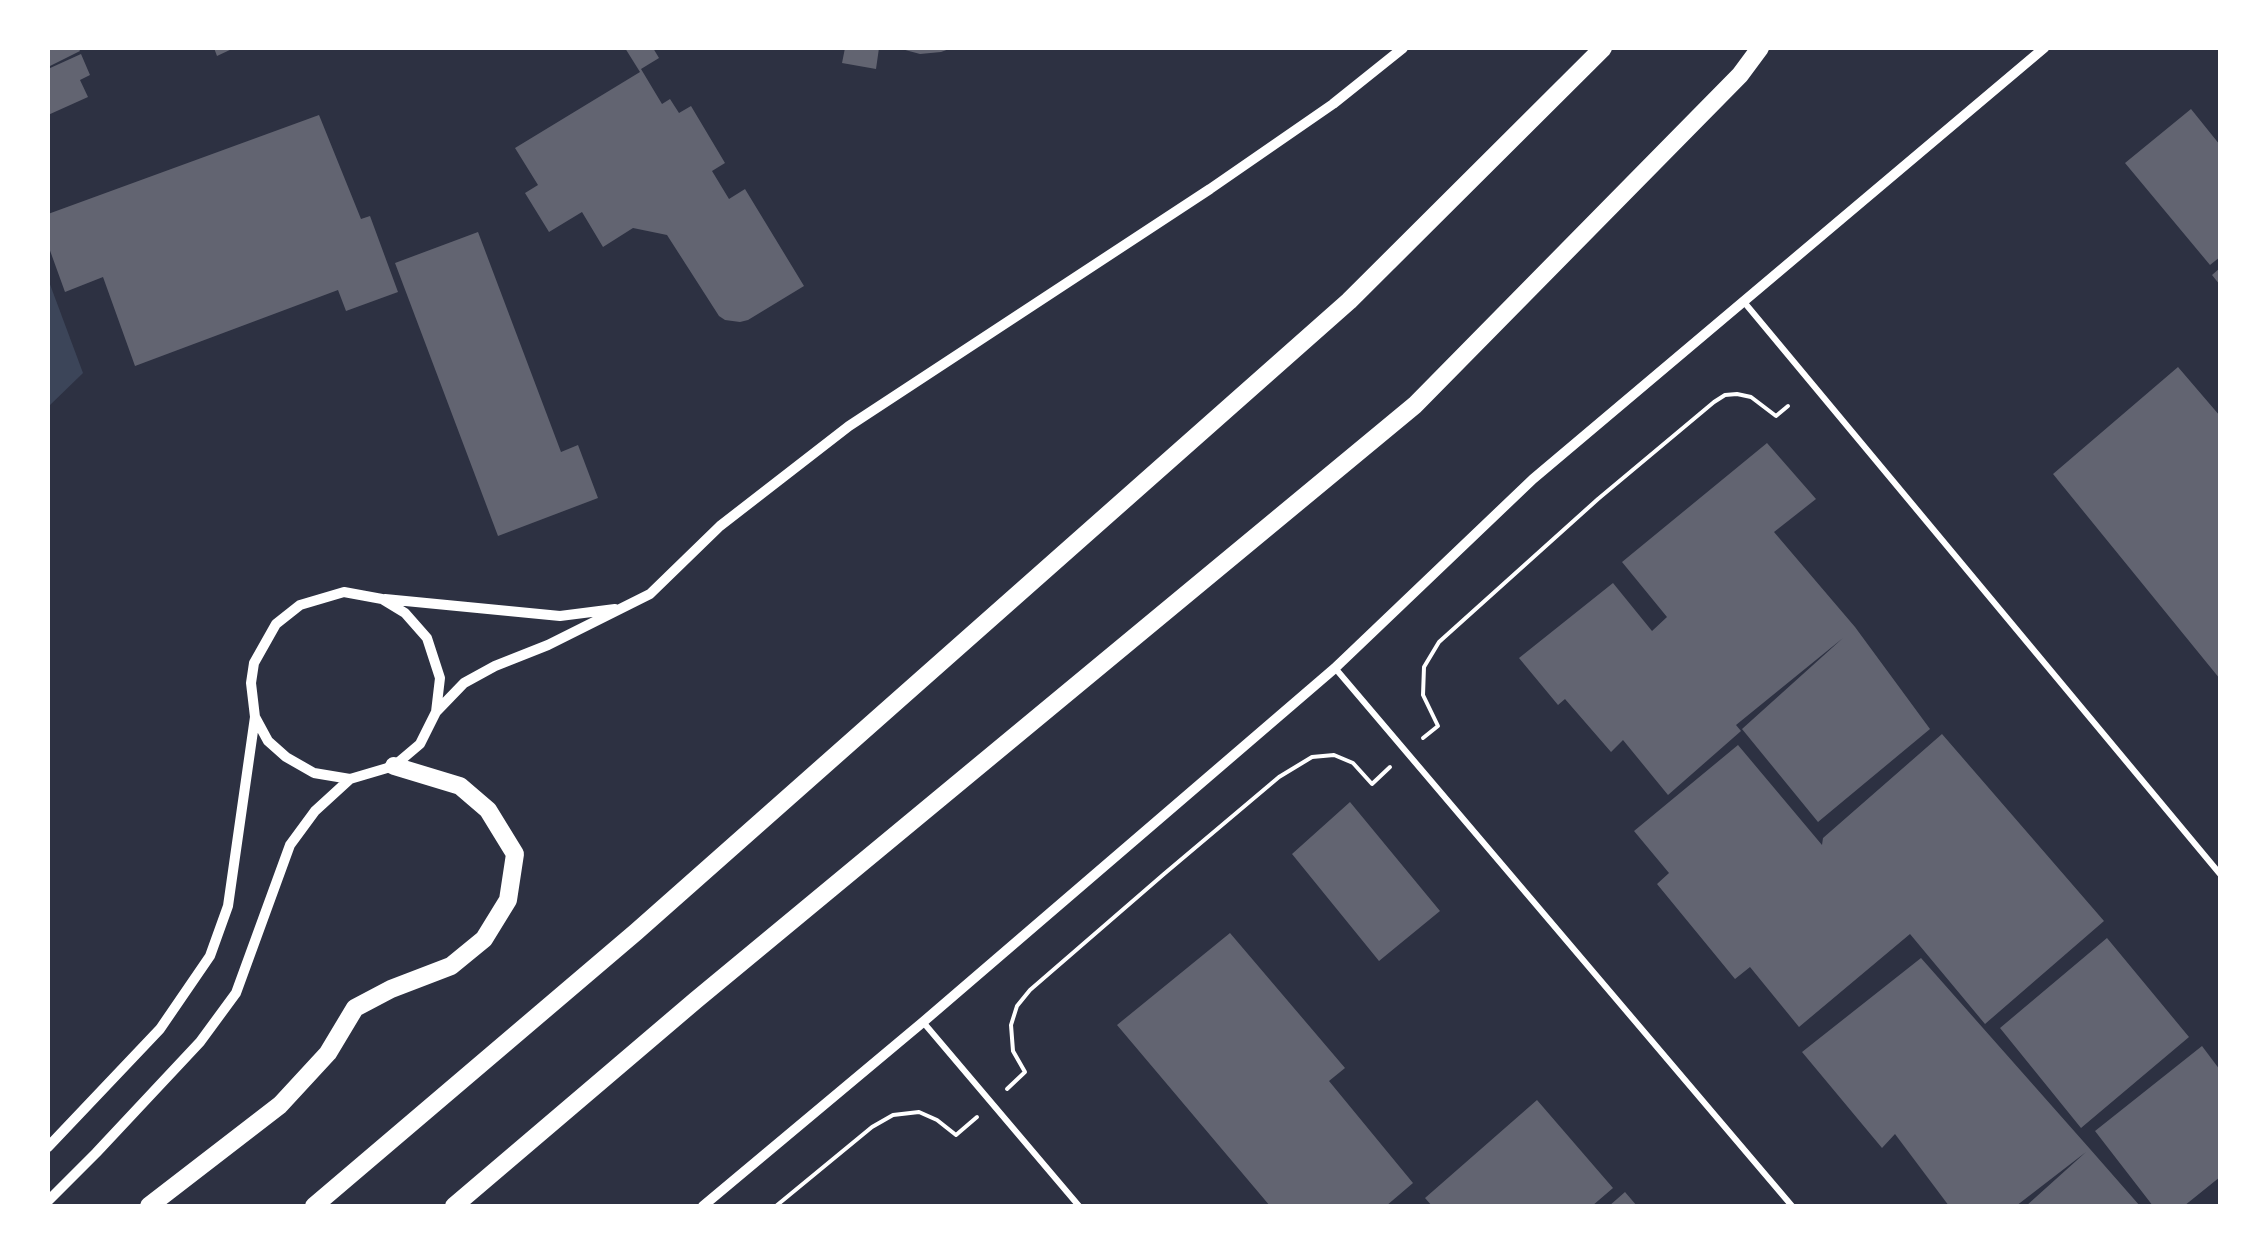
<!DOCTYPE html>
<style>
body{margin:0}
#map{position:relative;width:2268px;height:1254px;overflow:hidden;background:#2d3142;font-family:Overpass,sans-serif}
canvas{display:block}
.frame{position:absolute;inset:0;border:50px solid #fff;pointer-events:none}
</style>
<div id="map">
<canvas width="2268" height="1254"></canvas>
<div class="frame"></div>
</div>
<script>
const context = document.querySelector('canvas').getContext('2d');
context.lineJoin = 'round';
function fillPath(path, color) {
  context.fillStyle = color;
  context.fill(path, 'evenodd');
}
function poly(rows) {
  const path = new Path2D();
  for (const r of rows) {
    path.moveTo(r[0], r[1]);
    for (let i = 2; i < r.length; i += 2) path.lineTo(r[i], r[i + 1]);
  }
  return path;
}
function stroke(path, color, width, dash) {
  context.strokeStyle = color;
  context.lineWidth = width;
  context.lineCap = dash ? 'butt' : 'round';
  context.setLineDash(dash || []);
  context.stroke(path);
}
fillPath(poly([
 [48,279,83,373,48,407]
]), '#3c4559');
fillPath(poly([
 [48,48,78,48,80,51,48,67],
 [214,48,234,48,217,56],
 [625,48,653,48,659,58,641,69,662,104,670,99,679,113,691,106,725,163,712,171,729,199,745,189,804,286,748,320,740,322,725,320,719,316,667,235,633,228,603,247,582,212,549,232,525,193,538,185,515,148,640,72],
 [845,48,879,48,876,69,842,63],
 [898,48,952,48,941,52,920,54],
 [81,54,90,75,80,80,88,97,48,115,48,69],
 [2191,109,2220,145,2220,257,2210,265,2125,163],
 [319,115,361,219,370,216,398,292,346,311,338,290,135,366,103,277,65,292,48,245,48,214],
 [478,232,561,452,578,445,598,498,498,536,395,263],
 [2220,268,2220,285,2212,275],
 [2178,367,2220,416,2220,679,2053,474],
 [1767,443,1816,499,1774,532,1855,627,1930,729,1818,822,1742,729,1843,638,1736,725,1741,731,1668,795,1623,740,1611,752,1565,699,1558,705,1519,658,1613,583,1652,631,1667,617,1622,562],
 [1942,734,2104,921,1985,1024,1910,934,1799,1027,1750,967,1735,979,1657,884,1669,873,1634,831,1738,745,1822,845,1823,838],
 [1350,802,1440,911,1379,961,1292,854],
 [1230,933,1345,1068,1329,1081,1413,1183,1386,1206,1270,1206,1117,1025],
 [2107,938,2189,1037,2081,1128,2000,1028],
 [1921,958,2090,1149,2140,1206,2026,1206,2086,1152,2016,1206,1949,1206,1895,1134,1882,1148,1802,1052],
 [2202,1046,2220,1070,2220,1177,2184,1206,2153,1206,2095,1131],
 [1537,1100,1613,1188,1592,1206,1432,1206,1425,1198],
 [1625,1192,1637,1206,1609,1206]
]), '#626471');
stroke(poly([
 [1423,738,1438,726,1423,695,1424,667,1439,642,1598,499,1714,402,1725,395,1737,394,1751,397,1776,416,1788,406],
 [1007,1089,1025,1072,1013,1051,1011,1025,1017,1006,1030,990,1164,874,1279,777,1312,757,1334,755,1353,763,1372,784,1390,767],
 [776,1206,872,1127,893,1115,919,1112,937,1120,956,1135,977,1117]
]), '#fff', 4);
stroke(poly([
 [1744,302,2220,874],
 [1335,668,1792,1206],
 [923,1022,1079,1206]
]), '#fff', 6);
stroke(poly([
 [385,599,560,616,615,609],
 [436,712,440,678,427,638,405,613,382,599,344,592,300,605,276,624,254,663,251,683,255,717,268,741,286,757,314,773,350,779,394,766,420,744,436,712,464,683,495,666,548,645,650,594,720,526,849,426,1210,189,1333,104,1403,48],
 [48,1147,160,1029,210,956,228,906,255,717],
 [48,1201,96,1153,200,1042,236,993,290,845,315,811,350,779],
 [703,1206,923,1022,1335,668,1533,479,2044,48]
]), '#fff', 10);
stroke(poly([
 [149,1206,280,1105,328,1053,355,1008,391,989,451,966,484,939,508,900,515,854,488,810,460,786,394,766],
 [314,1206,636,932,1349,301,1603,48],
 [454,1206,696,1000,1415,405,1740,75,1760,48]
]), '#fff', 18);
</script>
